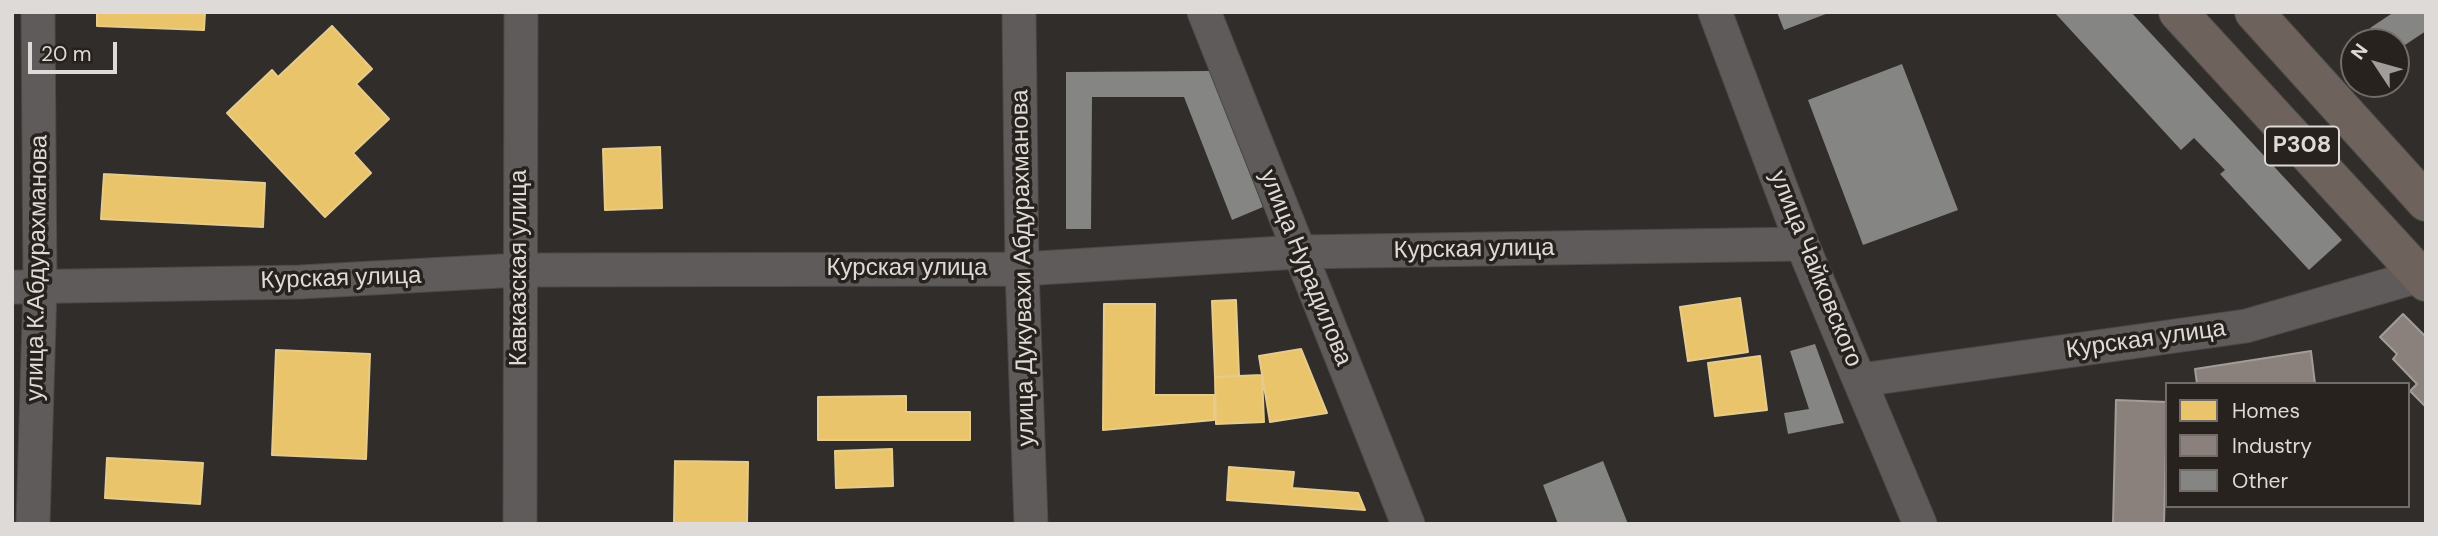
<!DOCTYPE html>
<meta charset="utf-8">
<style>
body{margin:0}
#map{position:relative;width:2438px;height:536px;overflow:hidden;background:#302d2a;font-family:"DM Sans",sans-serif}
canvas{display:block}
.frame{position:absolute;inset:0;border:14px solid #dedad7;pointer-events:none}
.legend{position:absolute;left:2165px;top:382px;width:245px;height:126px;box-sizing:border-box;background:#28221e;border:2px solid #716c68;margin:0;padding:9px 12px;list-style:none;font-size:21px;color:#dedad7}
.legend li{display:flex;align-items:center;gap:14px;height:35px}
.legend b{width:35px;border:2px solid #716c68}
.north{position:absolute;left:2340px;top:28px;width:70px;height:70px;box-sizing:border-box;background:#28221e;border:2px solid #716c68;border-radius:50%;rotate:306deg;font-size:19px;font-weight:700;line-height:28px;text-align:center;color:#dedad7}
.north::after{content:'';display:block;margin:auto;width:24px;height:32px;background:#a19d9a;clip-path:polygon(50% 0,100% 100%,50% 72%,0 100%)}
.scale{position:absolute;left:28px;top:42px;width:89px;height:32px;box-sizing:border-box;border:4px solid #dedad7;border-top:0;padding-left:9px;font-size:21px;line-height:24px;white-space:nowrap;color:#dedad7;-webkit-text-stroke:5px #28221e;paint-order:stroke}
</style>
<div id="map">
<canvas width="2438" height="536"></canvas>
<div class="frame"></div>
<ul class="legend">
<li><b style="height:19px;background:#e9c46a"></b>Homes</li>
<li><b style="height:19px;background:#8a817c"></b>Industry</li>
<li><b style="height:19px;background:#858584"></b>Other</li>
</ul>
<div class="north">N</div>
<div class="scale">20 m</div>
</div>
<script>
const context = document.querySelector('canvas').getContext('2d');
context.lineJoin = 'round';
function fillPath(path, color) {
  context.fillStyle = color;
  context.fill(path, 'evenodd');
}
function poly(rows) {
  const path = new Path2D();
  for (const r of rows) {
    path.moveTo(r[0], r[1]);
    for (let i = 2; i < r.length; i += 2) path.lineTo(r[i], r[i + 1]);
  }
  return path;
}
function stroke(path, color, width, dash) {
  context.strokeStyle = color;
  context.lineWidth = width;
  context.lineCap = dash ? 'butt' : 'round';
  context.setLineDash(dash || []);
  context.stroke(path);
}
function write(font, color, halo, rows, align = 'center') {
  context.font = font + ' "DM Sans",sans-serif';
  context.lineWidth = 7;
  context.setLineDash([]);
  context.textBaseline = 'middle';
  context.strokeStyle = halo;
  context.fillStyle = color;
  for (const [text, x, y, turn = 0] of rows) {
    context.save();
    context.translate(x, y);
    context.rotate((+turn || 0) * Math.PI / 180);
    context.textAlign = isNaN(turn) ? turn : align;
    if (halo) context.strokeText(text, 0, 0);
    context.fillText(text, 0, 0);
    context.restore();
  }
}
const homes = poly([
 [97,12,205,12,204,30,97,26,97,12],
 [332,26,372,69,356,84,389,119,353,153,371,173,325,217,227,113,272,70,278,77,332,26],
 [660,147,662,208,605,210,603,149,660,147],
 [104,174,265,183,263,227,101,219,104,174],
 [1740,298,1748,352,1688,361,1680,307,1740,298],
 [1236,300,1239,376,1215,377,1212,301,1236,300],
 [1104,304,1155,304,1154,395,1214,395,1214,420,1103,430,1104,304],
 [1301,349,1327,413,1270,422,1259,356,1301,349],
 [276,350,370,354,366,459,272,455,276,350],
 [1760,356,1767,410,1715,416,1708,363,1760,356],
 [1262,375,1264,422,1216,424,1215,377,1262,375],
 [906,396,906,412,970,412,970,440,818,440,818,397,906,396],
 [892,449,893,486,836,488,835,451,892,449],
 [107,458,203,463,200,504,105,498,107,458],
 [675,461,748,462,747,524,674,524,675,461],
 [1229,467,1294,472,1292,488,1358,493,1365,510,1227,500,1229,467]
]);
fillPath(homes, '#e9c46a');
stroke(homes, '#e6cb8b', 2);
const industry = poly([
 [2403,314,2426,337,2426,407,2410,391,2417,384,2393,359,2397,354,2380,337,2403,314],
 [2311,351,2315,384,2197,384,2195,369,2311,351],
 [2116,400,2167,402,2164,524,2113,524,2116,400]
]);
fillPath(industry, '#8a817c');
stroke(industry, '#a39c97', 2);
fillPath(poly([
 [1777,12,1831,12,1784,30],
 [2054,12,2131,12,2342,240,2309,270,2220,174,2225,170,2194,138,2181,150],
 [2394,12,2424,12,2426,14,2426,31,2396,51,2396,42,2379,42,2370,28],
 [1902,64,1958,210,1863,245,1808,100],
 [1210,71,1263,207,1232,220,1184,97,1092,97,1091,229,1066,229,1066,72],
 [1815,344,1844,423,1788,434,1784,413,1809,409,1790,351],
 [1603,461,1628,524,1558,524,1543,485]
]), '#858584');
const minor = poly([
 [1019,12,1022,269,1031,524],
 [1204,12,1408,524],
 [1715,12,1802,244,1920,524],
 [12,287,300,282,519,270,1022,269,1298,252,1802,244],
 [1861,380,2246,326,2426,274],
 [33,524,40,287,38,12],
 [520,524,521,12]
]);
const major = poly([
 [2178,12,2426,282],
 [2254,12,2426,202]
]);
stroke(minor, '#4b4947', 35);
stroke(major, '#4b4947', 40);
stroke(minor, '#5e5b5a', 33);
stroke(major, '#6e635c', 38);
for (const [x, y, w] of [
 [2302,146,74]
]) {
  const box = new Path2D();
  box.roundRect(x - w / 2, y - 19.5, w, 39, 5);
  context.fillStyle = '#28221e';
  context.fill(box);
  stroke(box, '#dedad7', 2);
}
write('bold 23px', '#dedad7', null, [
 ["P308",2302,146]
]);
write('24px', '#dedad7', '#28221e', [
 ["Курская улица",1474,250,-1],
 ["улица К.Абдурахманова",38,268,-89],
 ["Кавказская улица",520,268,-90],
 ["улица Дукувахи Абдурахманова",1024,268,-91],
 ["улица Нурадилова",1305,268,68],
 ["Курская улица",907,269],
 ["улица Чайковского",1815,269,68],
 ["Курская улица",341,279,-2],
 ["Курская улица",2146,340,-8]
]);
</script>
